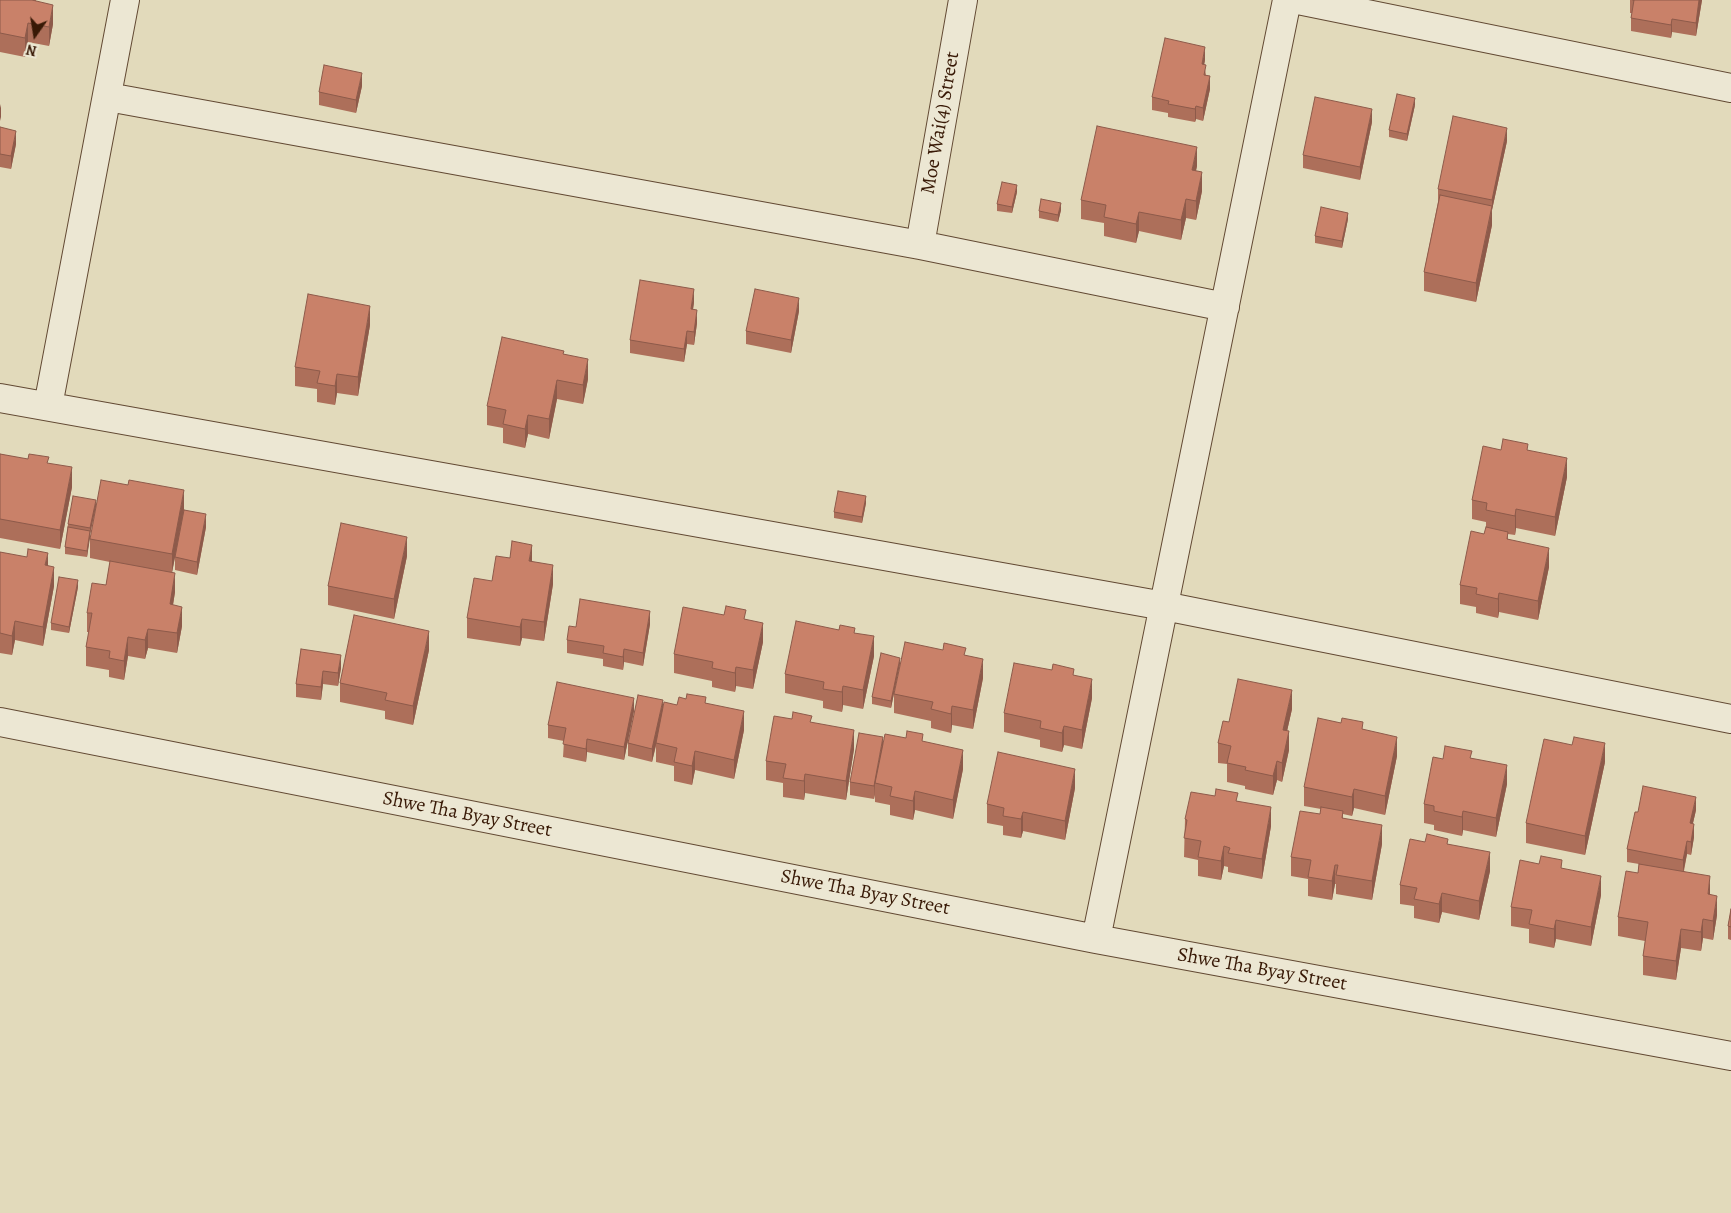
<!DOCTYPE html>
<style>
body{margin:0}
#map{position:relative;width:1731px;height:1213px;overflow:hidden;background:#e2dabb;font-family:Alegreya,serif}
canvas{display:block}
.north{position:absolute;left:10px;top:10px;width:50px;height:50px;-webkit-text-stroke:4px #ece7d3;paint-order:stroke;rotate:193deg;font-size:14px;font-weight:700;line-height:20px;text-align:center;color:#381906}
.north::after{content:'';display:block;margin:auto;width:18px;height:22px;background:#381906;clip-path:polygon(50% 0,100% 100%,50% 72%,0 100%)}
</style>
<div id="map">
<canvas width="1731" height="1213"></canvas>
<div class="north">N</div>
</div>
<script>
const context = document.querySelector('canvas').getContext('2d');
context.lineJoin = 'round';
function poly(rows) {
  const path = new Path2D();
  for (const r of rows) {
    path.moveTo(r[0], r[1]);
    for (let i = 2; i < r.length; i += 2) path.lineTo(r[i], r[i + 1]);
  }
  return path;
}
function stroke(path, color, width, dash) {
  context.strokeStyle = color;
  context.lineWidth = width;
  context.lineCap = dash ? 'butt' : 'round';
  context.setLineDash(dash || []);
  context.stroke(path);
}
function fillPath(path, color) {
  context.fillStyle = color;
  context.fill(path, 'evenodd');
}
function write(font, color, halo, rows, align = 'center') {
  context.font = font + ' Alegreya,serif';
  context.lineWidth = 5;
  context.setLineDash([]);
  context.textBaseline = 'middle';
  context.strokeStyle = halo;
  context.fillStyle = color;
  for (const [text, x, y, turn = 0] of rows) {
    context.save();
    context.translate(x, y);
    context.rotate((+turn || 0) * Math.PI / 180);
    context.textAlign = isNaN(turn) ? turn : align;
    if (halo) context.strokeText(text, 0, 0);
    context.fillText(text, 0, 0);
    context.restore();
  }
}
const street = poly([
 [1298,0,1731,88],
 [108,97,920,245,1225,307],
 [920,245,963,0],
 [0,398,1164,606,1731,719],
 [48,406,125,0],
 [0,722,1096,939,1731,1056],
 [1096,939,1287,0]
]);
stroke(street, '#624933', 30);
stroke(street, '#ece7d3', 28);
fillPath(poly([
 [0,0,36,0,36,1,53,24,49,46,28,42,25,57,0,52],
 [1630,0,1702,0,1696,36,1672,32,1671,38,1631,31,1631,18,1632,13,1630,13],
 [1205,60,1204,64,1206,75,1210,89,1203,121,1196,119,1195,122,1168,117,1168,113,1152,110,1152,97],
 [362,86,356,113,319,105,319,92],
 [1415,105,1407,141,1389,137,1389,130],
 [1372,122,1360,180,1303,168,1303,155],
 [0,127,16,144,11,169,0,167],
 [1507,141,1492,210,1492,225,1476,302,1424,291,1424,272,1438,202,1438,189],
 [1197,166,1196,170,1202,191,1196,220,1186,218,1181,240,1139,231,1136,243,1104,236,1104,223,1081,219,1081,200],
 [1017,192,1012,213,997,211,997,204],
 [1061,210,1058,222,1039,218,1039,211],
 [1348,219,1342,248,1315,243,1315,236],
 [694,302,693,310,697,323,694,345,687,344,684,362,630,353,630,340],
 [799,311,791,353,746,344,746,331],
 [370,325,358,396,337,393,335,405,317,402,317,389,295,386,295,367],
 [564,354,588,379,583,404,557,399,549,439,528,434,525,448,503,443,503,428,487,425,487,406],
 [1501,450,1528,450,1567,477,1555,536,1516,528,1515,535,1508,534,1508,539,1549,567,1538,620,1499,612,1498,618,1476,613,1476,607,1460,604,1460,585,1484,534,1486,529,1486,522,1472,519,1472,500],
 [0,454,49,464,72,487,60,549,0,538],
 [866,503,862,523,834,518,834,512],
 [96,507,90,534,87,557,65,554,65,547,68,524],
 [184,509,184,510,206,527,197,575,175,570,175,557,179,537,172,572,175,592,173,605,182,626,177,653,148,648,145,659,128,656,124,680,109,677,109,670,86,666,86,647,89,632,87,632,87,613,106,585,110,562,90,558,90,539],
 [0,552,48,566,54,586,43,646,15,640,12,655,0,653],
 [407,556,394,619,328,605,328,586],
 [532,561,553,584,544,641,522,638,520,646,467,638,467,618],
 [78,587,69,633,51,630,51,623],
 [746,619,763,642,753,689,736,686,735,692,712,687,712,681,674,673,674,654],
 [650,624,643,666,624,662,623,670,603,666,603,659,567,653,567,640,576,627],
 [855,633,874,656,863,709,843,705,842,712,823,708,823,701,785,693,785,674],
 [301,649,341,668,338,686,323,684,321,700,296,697,296,684],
 [429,650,413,725,385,719,385,711,340,702,340,683],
 [966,655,983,678,973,729,952,725,951,733,931,728,931,721,894,713,894,694],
 [900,664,891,708,872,704,872,697],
 [1092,698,1082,749,1064,745,1062,752,1040,747,1040,740,1004,732,1004,713],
 [706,703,744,730,734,779,695,770,692,785,674,781,674,766,656,762,656,746,652,762,628,756,628,743,663,710,677,705],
 [1292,709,1287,731,1289,750,1282,782,1277,780,1273,795,1245,789,1245,786,1227,782,1227,764,1218,763,1218,743,1229,722],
 [634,711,624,760,587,752,586,762,563,757,564,741,548,738,548,725],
 [812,723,854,749,846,800,805,793,804,800,783,797,783,783,766,780,766,761],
 [1363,729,1397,756,1385,815,1354,808,1352,816,1343,814,1343,818,1382,844,1372,900,1336,894,1336,884,1335,884,1332,900,1308,896,1308,879,1291,876,1291,857,1320,814,1321,809,1304,806,1304,787],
 [923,742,963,769,953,819,915,810,913,820,890,815,890,805,875,802,875,795,874,799,850,795,850,782],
 [1472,758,1507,784,1496,837,1463,830,1462,836,1434,830,1434,825,1424,823,1424,804,1443,759],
 [1605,762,1585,855,1526,843,1526,823],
 [1075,788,1065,840,1023,831,1021,838,1003,835,1003,826,987,823,987,804],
 [1238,801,1271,826,1262,879,1228,872,1228,867,1224,866,1221,880,1198,876,1198,860,1184,857,1185,819],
 [1696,810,1693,823,1694,837,1691,855,1687,854,1684,871,1710,894,1717,915,1713,940,1703,938,1701,951,1681,948,1676,980,1643,975,1643,956,1645,941,1618,936,1618,917,1638,873,1639,864,1627,862,1627,849,1638,812],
 [1425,842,1448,844,1490,871,1479,920,1442,912,1439,923,1414,918,1414,906,1400,904,1400,885],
 [1562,868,1601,895,1591,946,1556,939,1554,948,1529,943,1529,929,1511,926,1511,907],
 [1731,909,1731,940,1728,939,1728,926]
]), '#ad6f5a');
fillPath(poly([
 [1699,0,1702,0,1696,36,1696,23],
 [53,5,53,24,49,46,49,27],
 [1672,19,1672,32,1671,38,1671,25],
 [28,23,28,42,25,57,25,38],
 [1205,47,1205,60,1202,77,1202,64],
 [362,73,362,86,356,113,356,100],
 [1210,76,1210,89,1203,121,1203,108],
 [1415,98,1415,105,1407,141,1407,134],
 [1,104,1,117,0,121,0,108],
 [1196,106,1196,119,1195,122,1195,109],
 [1372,109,1372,122,1360,180,1360,167],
 [1507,128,1507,141,1492,210,1492,225,1476,302,1476,283,1492,209,1492,200],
 [16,131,16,144,11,169,11,156],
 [1197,147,1197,166,1192,189,1192,170],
 [1202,172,1202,191,1196,220,1196,201],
 [1017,185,1017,192,1012,213,1012,207],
 [1186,199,1186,218,1181,240,1181,220],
 [1061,203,1061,210,1058,222,1058,215],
 [1139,212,1139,231,1136,243,1136,224],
 [1348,213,1348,219,1342,248,1342,241],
 [694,289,694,302,691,322,691,309],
 [799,298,799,311,791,353,791,340],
 [370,306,370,325,358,396,358,377],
 [697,310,697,323,694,345,694,332],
 [687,331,687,344,684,362,684,349],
 [588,359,588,379,583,404,583,385],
 [337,374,337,393,335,405,335,386],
 [557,380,557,399,549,439,549,419],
 [528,415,528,434,525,448,525,429],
 [1567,458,1567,477,1555,536,1555,517],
 [72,467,72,487,60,549,60,530],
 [184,490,184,509,172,573,172,554],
 [866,496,866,503,862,523,862,517],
 [96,500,96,507,90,534,90,528],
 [1516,509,1516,528,1515,535,1515,516],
 [206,514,206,527,197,575,197,562],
 [90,531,90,538,87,557,87,551],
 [407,537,407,556,394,619,394,599],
 [532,545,532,564,529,561],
 [1549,548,1549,567,1538,620,1538,601],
 [48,553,48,572,45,565],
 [553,565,553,584,544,641,544,622],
 [54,567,54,586,43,646,43,627],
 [175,573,175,592,170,623,170,604],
 [78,580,78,587,69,633,69,627],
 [1499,593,1499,612,1498,618,1498,599],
 [182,607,182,626,177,653,177,633],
 [650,611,650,624,643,666,643,653],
 [522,619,522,638,520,646,520,627],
 [15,621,15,640,12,655,12,636],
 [763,623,763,642,753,689,753,670],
 [148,629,148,648,145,659,145,640],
 [429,631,429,650,413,725,413,706],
 [874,636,874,656,863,709,863,690],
 [128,637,128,656,124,680,124,661],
 [624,649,624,662,623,670,623,657],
 [341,655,341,668,338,686,338,673],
 [900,658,900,664,891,708,891,701],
 [983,659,983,678,973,729,973,710],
 [736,667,736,686,735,692,735,673],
 [323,671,323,684,321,700,321,687],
 [1092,679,1092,698,1082,749,1082,730],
 [843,686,843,705,842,712,842,692],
 [1292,690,1292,709,1283,749,1283,730],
 [634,698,634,711,624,760,624,747],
 [663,700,663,713,652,762,652,749],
 [952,706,952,725,951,733,951,714],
 [744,711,744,730,734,779,734,760],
 [1064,726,1064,745,1062,752,1062,733],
 [854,730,854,749,846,800,846,781],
 [1289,731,1289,750,1282,782,1282,763],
 [883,737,883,750,875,783,874,799,874,786],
 [1397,737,1397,756,1385,815,1385,796],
 [587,739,587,752,586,762,586,749],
 [1605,743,1605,762,1585,855,1585,836],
 [963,750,963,769,953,819,953,800],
 [695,751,695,770,692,785,692,766],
 [1277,761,1277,780,1273,795,1273,776],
 [1507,765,1507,784,1496,837,1496,818],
 [1075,769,1075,788,1065,840,1065,821],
 [805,774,805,793,804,800,804,781],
 [1354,789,1354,808,1352,816,1352,797],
 [915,791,915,810,913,820,913,801],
 [1696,797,1696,810,1690,836,1690,823],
 [1271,807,1271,826,1262,879,1262,859],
 [1463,811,1463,830,1462,836,1462,817],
 [1023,812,1023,831,1021,838,1021,819],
 [1694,824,1694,837,1691,855,1691,842],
 [1382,825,1382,844,1372,900,1372,881],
 [1687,841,1687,854,1683,873,1683,860],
 [1224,846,1224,866,1221,880,1221,861],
 [1490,852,1490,871,1479,920,1479,901],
 [1335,865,1335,884,1332,900,1332,881],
 [1601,876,1601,895,1591,946,1591,927],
 [1710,876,1710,895,1708,894],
 [1442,893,1442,912,1439,923,1439,904],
 [1717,896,1717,915,1713,940,1713,921],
 [1703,919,1703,938,1701,951,1701,932],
 [1556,920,1556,939,1554,948,1554,929],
 [1681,929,1681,948,1676,980,1676,961]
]), '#8d5a4a');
const building = poly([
 [0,0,32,0,53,5,49,27,28,23,25,38,0,33,0,0],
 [1633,0,1699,0,1696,23,1672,19,1671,25,1631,18,1634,0,1633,0],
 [1165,38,1205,47,1202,64,1206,65,1204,75,1210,76,1203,108,1196,106,1195,109,1168,104,1169,101,1152,97,1165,38],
 [324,65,362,73,356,100,319,92,324,65],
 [1397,94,1415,98,1407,134,1389,130,1397,94],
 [1315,97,1372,109,1360,167,1303,155,1315,97],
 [1453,116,1507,128,1492,200,1438,189,1453,116],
 [1097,126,1197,147,1192,170,1202,172,1196,201,1186,199,1181,220,1139,212,1136,224,1104,217,1106,205,1081,200,1097,126],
 [0,127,16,131,11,156,0,154,0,127],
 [1002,182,1017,185,1012,207,997,204,1002,182],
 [1440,195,1492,206,1476,283,1424,272,1440,195],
 [1041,199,1061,203,1058,215,1039,211,1041,199],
 [1321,207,1348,213,1342,241,1315,236,1321,207],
 [640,280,694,289,691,309,697,310,694,332,687,331,684,349,630,340,640,280],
 [755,289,799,298,791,340,746,331,755,289],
 [308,294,370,306,358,377,337,374,335,386,317,383,320,371,295,367,308,294],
 [502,337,564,351,563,354,588,359,583,385,557,380,549,419,528,415,525,429,503,424,506,410,487,406,502,337],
 [1503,439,1528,444,1527,450,1567,458,1555,517,1516,509,1515,516,1486,510,1487,503,1472,500,1483,446,1501,450,1503,439],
 [0,454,28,459,29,454,49,457,47,463,72,467,60,530,0,519,0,454],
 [101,480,128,485,129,480,184,490,172,554,90,539,101,480],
 [838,491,866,496,862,517,834,512,838,491],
 [73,496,96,500,90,528,68,524,73,496],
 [184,510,206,514,197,562,175,557,184,510],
 [341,523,407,537,394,599,328,586,341,523],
 [68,527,90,531,87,551,65,547,68,527],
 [1486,527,1508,532,1507,539,1549,548,1538,601,1499,593,1498,599,1476,594,1477,588,1460,585,1471,531,1484,534,1486,527],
 [512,541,532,545,529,561,553,565,544,622,522,619,520,627,467,618,474,578,492,581,496,556,510,558,512,541],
 [28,549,48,553,45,565,54,567,43,627,15,621,12,636,0,633,0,552,27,557,28,549],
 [110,561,175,573,170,604,182,607,177,633,148,629,145,640,128,637,124,661,109,658,110,651,86,647,92,613,87,613,92,583,106,585,110,561],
 [59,577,78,580,69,627,51,623,59,577],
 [580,599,650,611,643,653,624,649,623,657,603,653,604,646,567,640,569,626,576,627,580,599],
 [726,606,746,610,744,619,763,623,753,670,736,667,735,673,712,668,713,662,674,654,683,607,724,615,726,606],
 [354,615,429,631,413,706,385,700,387,693,340,683,354,615],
 [796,621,839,630,840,625,855,628,854,633,874,636,863,690,843,686,842,692,823,689,824,682,785,674,796,621],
 [905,642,943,650,944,643,966,648,964,655,983,659,973,710,952,706,951,714,931,709,933,702,894,694,905,642],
 [301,649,341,655,338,673,323,671,321,687,296,684,301,649],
 [881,653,900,658,891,701,872,697,881,653],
 [1014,663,1052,670,1053,664,1074,669,1073,675,1092,679,1082,730,1064,726,1062,733,1040,728,1041,721,1004,713,1014,663],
 [1238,679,1292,690,1283,730,1289,731,1282,763,1277,761,1273,776,1245,770,1246,767,1227,763,1231,746,1218,743,1223,721,1229,722,1238,679],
 [557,682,634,698,624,747,587,739,586,749,563,744,566,728,548,725,557,682],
 [687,694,706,697,705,703,744,711,734,760,695,751,692,766,674,762,677,748,656,743,664,702,677,705,679,697,686,699,687,694],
 [638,695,663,700,652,749,628,743,638,695],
 [793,712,812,716,810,722,854,730,846,781,805,774,804,781,783,778,786,764,766,761,774,716,792,719,793,712],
 [1318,718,1341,723,1342,718,1363,722,1362,729,1397,737,1385,796,1354,789,1352,797,1304,787,1318,718],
 [907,731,923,734,922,741,963,750,953,800,915,791,913,801,890,796,892,787,875,783,885,734,906,738,907,731],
 [859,733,883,737,874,786,850,782,859,733],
 [1574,737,1605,743,1585,836,1526,823,1544,739,1572,745,1574,737],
 [1445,746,1472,751,1470,758,1507,765,1496,818,1463,811,1462,817,1434,811,1434,806,1424,804,1433,757,1443,759,1445,746],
 [998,752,1075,769,1065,821,1023,812,1021,819,1003,816,1004,808,987,804,998,752],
 [1643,786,1696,797,1690,823,1694,824,1691,842,1687,841,1683,860,1627,849,1635,812,1638,812,1643,786],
 [1216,789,1238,793,1236,801,1271,807,1262,859,1228,853,1230,848,1224,846,1221,861,1198,857,1201,841,1184,838,1187,820,1185,819,1191,792,1215,796,1216,789],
 [1321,807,1343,811,1342,818,1382,825,1372,881,1336,875,1338,865,1335,865,1332,881,1308,877,1311,860,1291,857,1300,811,1320,814,1321,807],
 [1427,834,1448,839,1447,844,1490,852,1479,901,1442,893,1439,904,1414,899,1417,888,1400,885,1410,839,1425,842,1427,834],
 [1541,856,1562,860,1561,868,1601,876,1591,927,1556,920,1554,929,1529,924,1532,910,1511,907,1520,860,1539,864,1541,856],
 [1639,864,1710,876,1708,894,1717,896,1713,921,1703,919,1701,932,1681,929,1676,961,1643,956,1648,922,1618,917,1626,871,1638,873,1639,864],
 [1731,909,1731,927,1728,926,1731,909]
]);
fillPath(building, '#c98169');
stroke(building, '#8d5a4a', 1);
write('20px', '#381906', '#ece7d3', [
 ["Moe Wai(4) Street",941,123,-80],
 ["Shwe Tha Byay Street",467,815,11],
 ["Shwe Tha Byay Street",865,893,11],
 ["Shwe Tha Byay Street",1262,970,10]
]);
</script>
